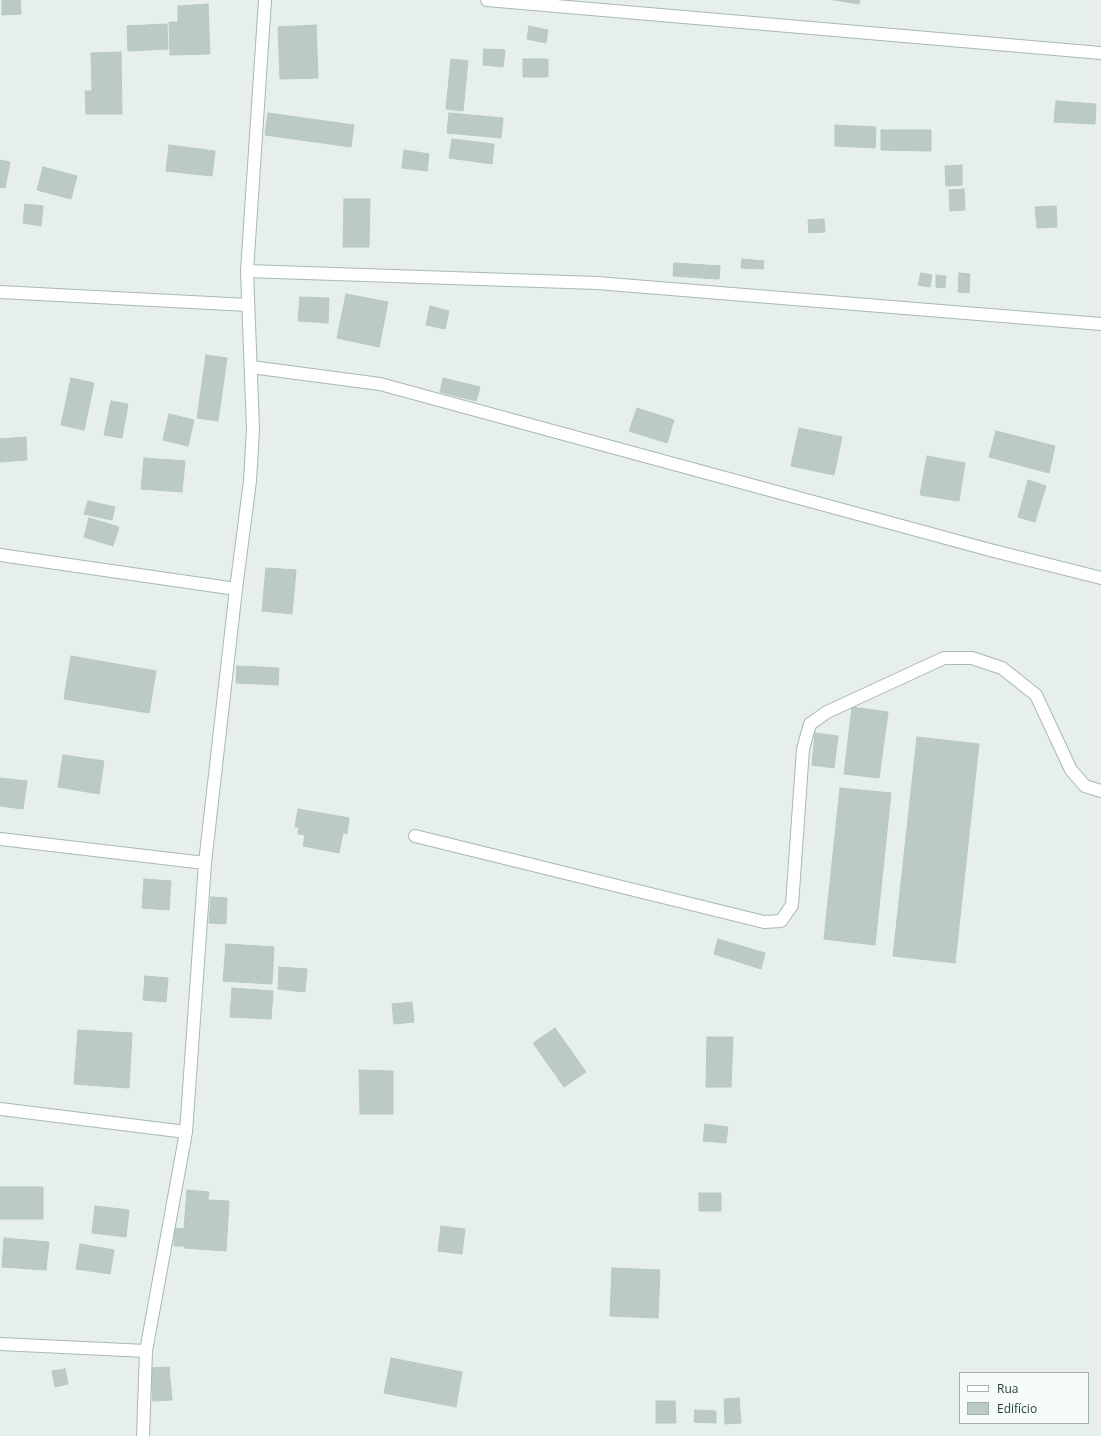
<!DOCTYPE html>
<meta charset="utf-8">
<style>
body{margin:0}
#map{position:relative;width:1101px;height:1436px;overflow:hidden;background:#e6efeb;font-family:"Open Sans",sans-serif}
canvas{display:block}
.legend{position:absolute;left:959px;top:1372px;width:130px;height:52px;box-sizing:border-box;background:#f7fbf9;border:1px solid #a3b1ad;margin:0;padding:5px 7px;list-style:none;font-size:12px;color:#24423a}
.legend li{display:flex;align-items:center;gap:8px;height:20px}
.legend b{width:20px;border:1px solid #a3b1ad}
</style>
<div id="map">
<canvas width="1101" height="1436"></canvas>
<ul class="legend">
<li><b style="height:5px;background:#fff"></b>Rua</li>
<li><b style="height:11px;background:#bbcac4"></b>Edifício</li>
</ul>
</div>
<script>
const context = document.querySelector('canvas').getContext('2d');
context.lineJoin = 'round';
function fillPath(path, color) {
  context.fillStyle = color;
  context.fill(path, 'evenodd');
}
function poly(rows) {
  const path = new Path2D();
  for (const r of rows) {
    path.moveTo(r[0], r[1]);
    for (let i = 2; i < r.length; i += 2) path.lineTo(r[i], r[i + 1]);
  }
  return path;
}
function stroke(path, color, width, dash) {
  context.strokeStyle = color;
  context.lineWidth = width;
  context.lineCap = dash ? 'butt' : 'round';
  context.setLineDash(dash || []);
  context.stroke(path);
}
const building = poly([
 [2,0,20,0,21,14,2,15,2,0],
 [834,0,860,0,859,4,834,0],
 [208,4,210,54,170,55,169,22,178,22,178,6,208,4],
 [167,24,168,49,128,51,127,26,167,24],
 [316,25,318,78,280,79,278,27,316,25],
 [529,26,548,30,546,43,527,39,529,26],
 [484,49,505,50,503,67,483,65,484,49],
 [121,52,122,114,86,114,85,91,92,91,91,53,121,52],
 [451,59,468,61,463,111,446,109,451,59],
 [523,59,548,59,548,77,523,77,523,59],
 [1056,101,1096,104,1095,124,1054,122,1056,101],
 [268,113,354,125,351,147,265,135,268,113],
 [449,113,503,118,501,138,447,133,449,113],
 [835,125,876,127,875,148,835,146,835,125],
 [881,130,931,130,931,151,881,150,881,130],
 [452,139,494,144,492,164,449,158,452,139],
 [169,145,215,151,212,176,166,171,169,145],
 [404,150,429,154,427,171,402,168,404,150],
 [0,160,10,162,5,188,0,187,0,160],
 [962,165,962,185,946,186,945,166,962,165],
 [43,167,77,176,71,199,37,190,43,167],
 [964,189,965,210,950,211,949,190,964,189],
 [344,199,370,199,369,247,343,247,344,199],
 [25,204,43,206,41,226,23,223,25,204],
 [1056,206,1057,227,1037,228,1035,207,1056,206],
 [824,219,825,232,809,233,808,220,824,219],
 [742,259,764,261,763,269,741,268,742,259],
 [674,263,720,266,719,279,673,276,674,263],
 [921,273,932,275,930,287,918,285,921,273],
 [959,273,970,274,969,293,958,292,959,273],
 [936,275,946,276,945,288,936,287,936,275],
 [346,294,388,302,379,347,337,338,346,294],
 [300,297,329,298,328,323,298,321,300,297],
 [430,306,449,311,445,329,426,325,430,306],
 [206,355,227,358,218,421,197,418,206,355],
 [71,378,94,383,84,430,61,425,71,378],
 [443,378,480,387,476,401,440,392,443,378],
 [111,401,128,404,122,438,104,435,111,401],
 [637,408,674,420,667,443,629,431,637,408],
 [169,414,194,420,188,446,163,440,169,414],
 [799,428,842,437,834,475,791,466,799,428],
 [996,431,1055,446,1049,473,989,457,996,431],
 [26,437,27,460,0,462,0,439,26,437],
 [927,456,965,463,959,501,920,495,927,456],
 [144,458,185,461,182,492,141,489,144,458],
 [1028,480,1046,486,1035,522,1018,517,1028,480],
 [88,501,115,507,112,520,84,514,88,501],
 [89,518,119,527,113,546,84,537,89,518],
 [266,568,296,570,292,614,262,611,266,568],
 [71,656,156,671,149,713,64,699,71,656],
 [237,666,279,668,278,685,236,683,237,666],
 [852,707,888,712,879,778,844,774,852,707],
 [815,733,838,736,834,768,812,765,815,733],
 [917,737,979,744,955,963,893,956,917,737],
 [63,755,104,761,99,794,58,787,63,755],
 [0,778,27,781,23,809,0,806,0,778],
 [840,788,891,793,875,945,824,939,840,788],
 [298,809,349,818,347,834,343,833,339,853,303,846,305,835,298,834,299,827,295,827,298,809],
 [144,879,171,881,169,910,142,908,144,879],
 [211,897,227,898,226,924,209,923,211,897],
 [718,939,765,953,761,969,714,954,718,939],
 [226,944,274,947,272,984,223,981,226,944],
 [279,967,307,969,305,992,278,989,279,967],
 [145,976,168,978,166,1002,143,1000,145,976],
 [232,988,273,991,271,1019,230,1017,232,988],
 [412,1002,414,1022,394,1024,392,1004,412,1002],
 [555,1028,586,1072,564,1087,533,1043,555,1028],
 [78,1030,132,1033,129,1088,74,1084,78,1030],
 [707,1037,733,1037,731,1087,706,1087,707,1037],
 [359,1070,393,1071,393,1114,360,1114,359,1070],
 [705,1124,728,1127,726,1143,703,1141,705,1124],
 [0,1187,43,1187,43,1219,0,1219,0,1187],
 [187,1190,209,1192,208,1200,229,1201,226,1251,184,1248,184,1246,174,1246,175,1228,184,1229,187,1190],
 [699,1193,721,1193,721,1211,699,1211,699,1193],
 [95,1206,129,1210,126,1237,92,1233,95,1206],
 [441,1226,465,1229,462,1254,438,1251,441,1226],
 [4,1238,49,1242,46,1270,2,1267,4,1238],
 [80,1244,114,1250,110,1274,76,1269,80,1244],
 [612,1268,660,1270,658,1318,610,1316,612,1268],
 [391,1358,462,1372,456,1407,384,1393,391,1358],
 [169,1367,172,1400,153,1401,150,1368,169,1367],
 [65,1369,68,1384,55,1387,52,1371,65,1369],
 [739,1398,741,1423,725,1424,724,1399,739,1398],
 [656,1401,675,1401,676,1423,656,1423,656,1401],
 [695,1410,716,1411,716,1423,694,1422,695,1410]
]);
fillPath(building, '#bbcac4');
stroke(building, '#b8c9c2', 1);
const street = poly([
 [487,0,1101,53],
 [247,271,597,283,1101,324],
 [0,292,248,305],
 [251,367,380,384,990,550,1101,578],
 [0,555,236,589],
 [415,836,764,922,781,921,792,905,803,749,810,724,827,712,944,658,972,658,1002,668,1036,695,1071,770,1085,786,1101,791],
 [0,839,205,863],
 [0,1109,186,1132],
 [0,1344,146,1351],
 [143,1436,146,1351,186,1132,205,863,236,589,250,481,253,429,247,271,265,0]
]);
stroke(street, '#a8b8b2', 14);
stroke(street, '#fff', 12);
</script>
